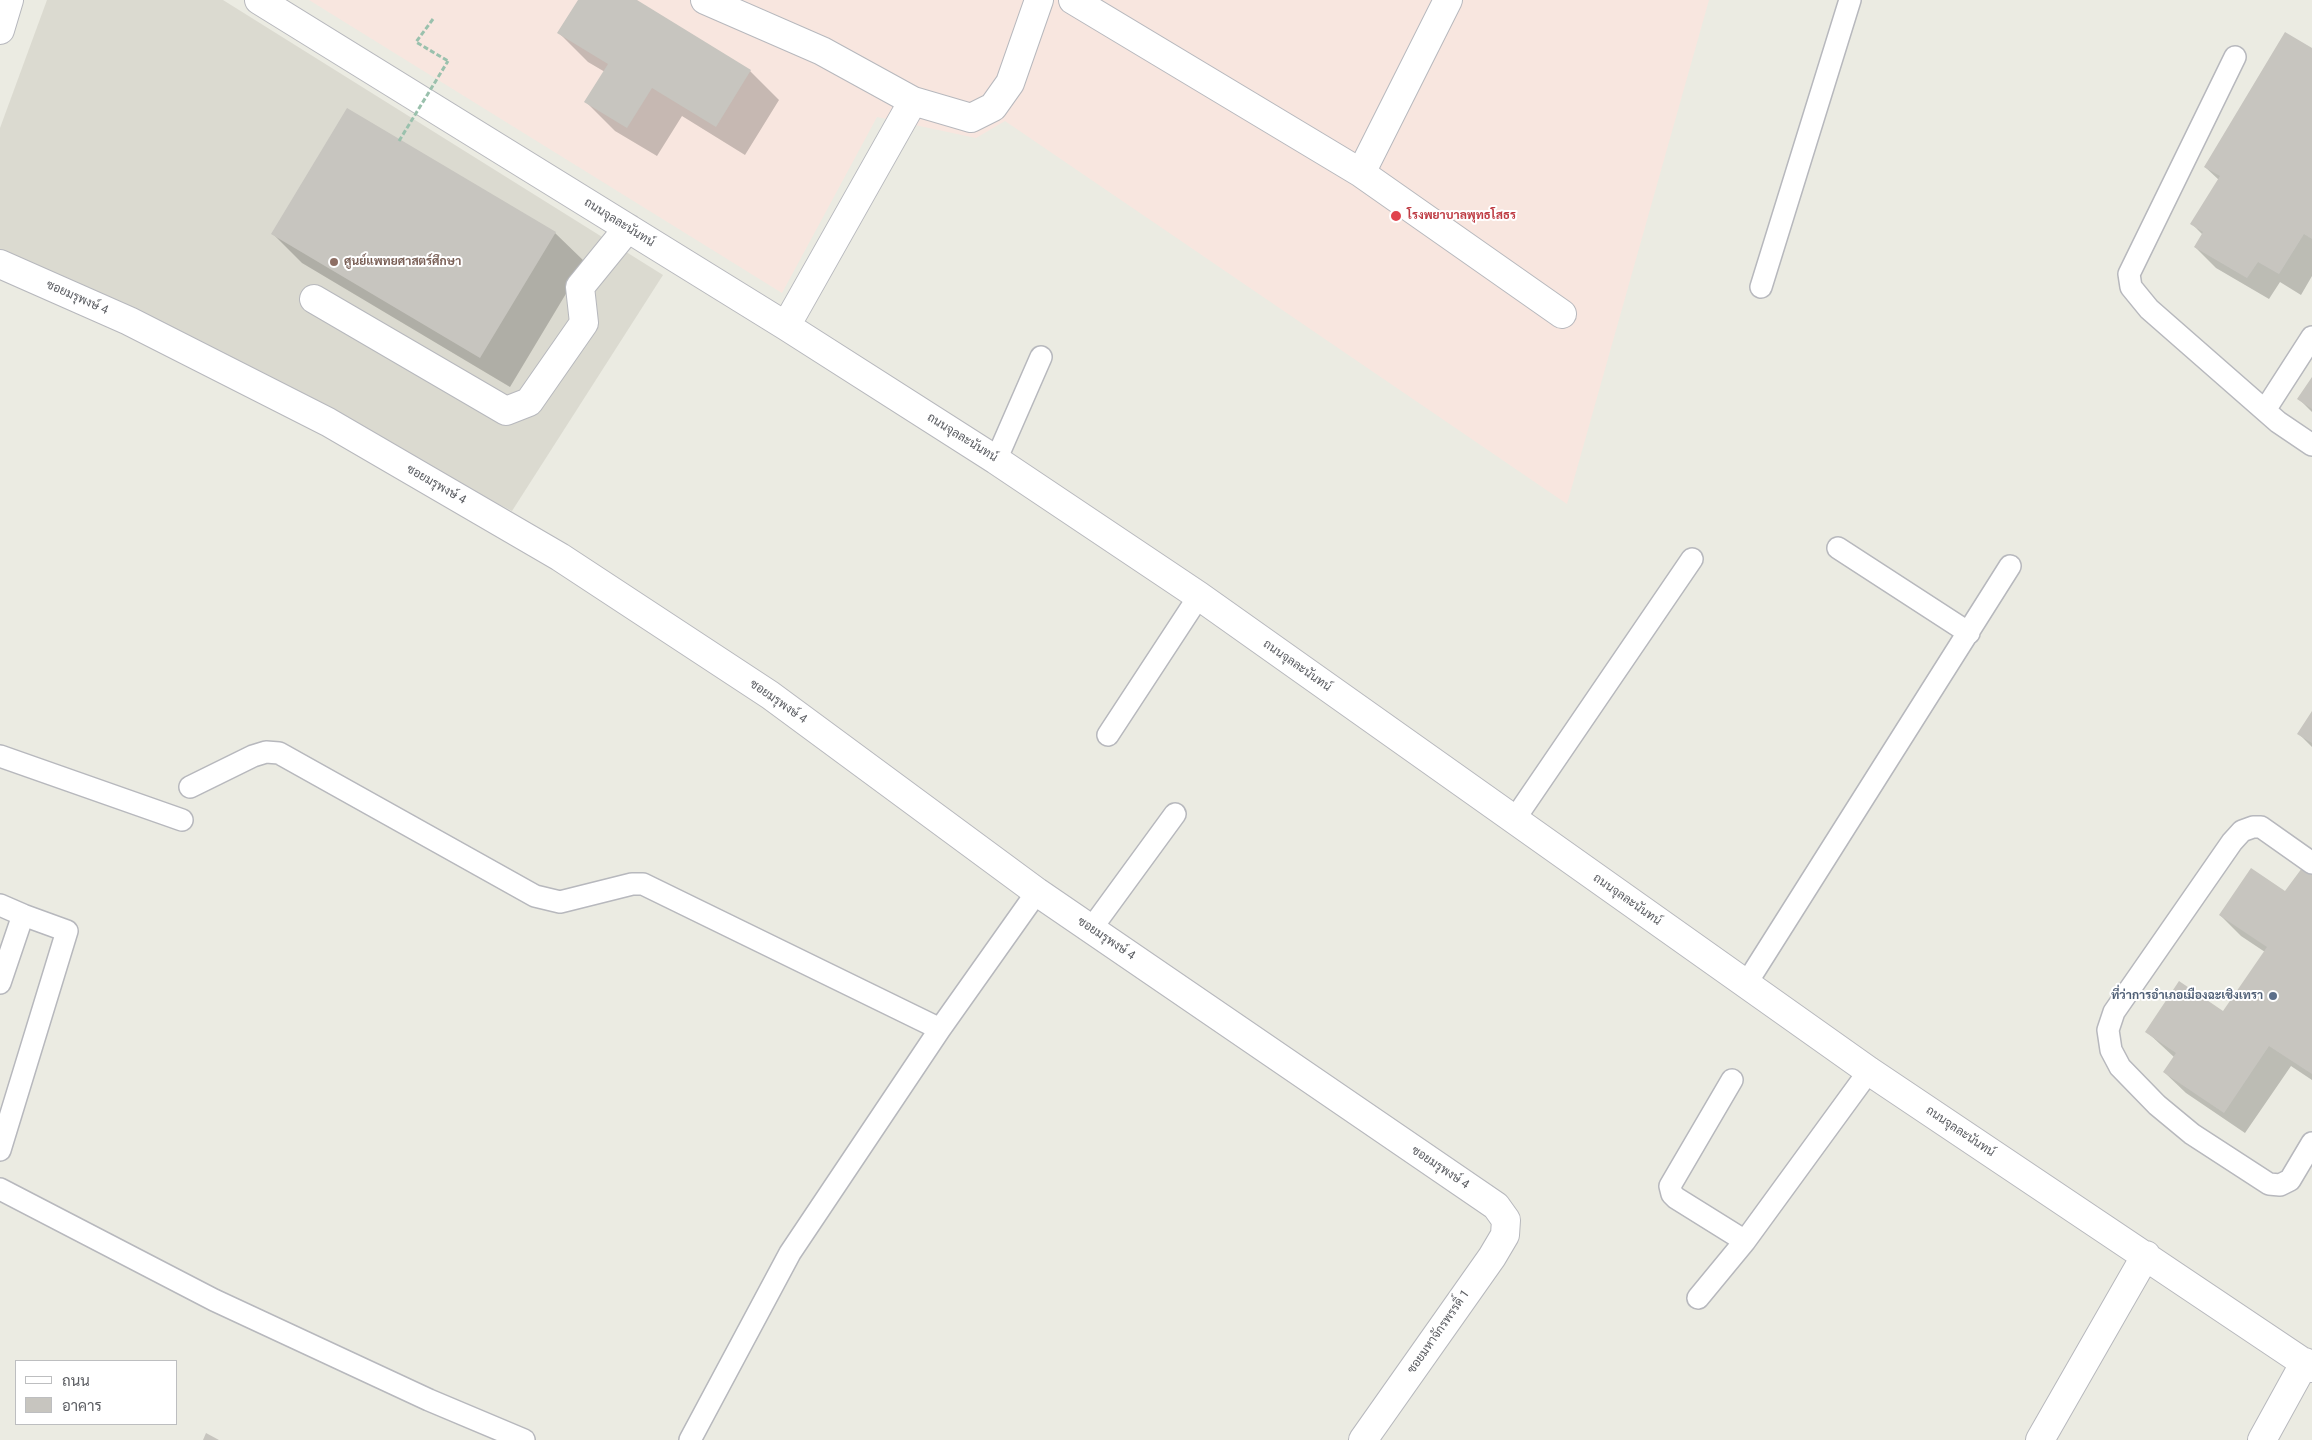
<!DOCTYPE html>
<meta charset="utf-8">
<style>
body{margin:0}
#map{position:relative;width:2312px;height:1440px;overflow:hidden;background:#ebebe2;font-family:Roboto,Sarabun,sans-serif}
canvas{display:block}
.legend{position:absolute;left:15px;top:1360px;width:162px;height:65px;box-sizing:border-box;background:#fff;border:1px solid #bdbec0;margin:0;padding:6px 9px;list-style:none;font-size:15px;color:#5a5c61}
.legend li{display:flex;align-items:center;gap:10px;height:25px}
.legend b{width:25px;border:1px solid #bdbec0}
</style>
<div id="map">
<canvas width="2312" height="1440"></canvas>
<ul class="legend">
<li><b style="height:6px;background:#fff"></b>ถนน</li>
<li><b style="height:14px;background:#c7c5bf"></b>อาคาร</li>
</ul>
</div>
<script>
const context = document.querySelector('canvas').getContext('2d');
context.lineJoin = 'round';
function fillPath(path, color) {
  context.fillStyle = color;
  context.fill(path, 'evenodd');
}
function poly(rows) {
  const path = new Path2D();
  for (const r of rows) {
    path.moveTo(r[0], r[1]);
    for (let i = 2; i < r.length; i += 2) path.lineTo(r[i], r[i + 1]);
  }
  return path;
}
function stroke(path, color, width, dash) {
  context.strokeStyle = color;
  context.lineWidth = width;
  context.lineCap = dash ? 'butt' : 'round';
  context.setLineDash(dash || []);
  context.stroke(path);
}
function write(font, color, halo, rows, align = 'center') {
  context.font = font + ' Roboto,Sarabun,sans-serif';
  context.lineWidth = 4;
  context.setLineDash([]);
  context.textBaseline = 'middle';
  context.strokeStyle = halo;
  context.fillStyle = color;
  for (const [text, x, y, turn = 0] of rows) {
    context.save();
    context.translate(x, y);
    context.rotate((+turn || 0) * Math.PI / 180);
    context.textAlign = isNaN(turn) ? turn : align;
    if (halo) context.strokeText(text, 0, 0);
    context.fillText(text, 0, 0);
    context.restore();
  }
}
fillPath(poly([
 [47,0,223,0,663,275,512,511,0,249,0,128]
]), '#dbdad0');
fillPath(poly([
 [309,0,1709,0,1567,504,1005,121,976,138,877,117,782,293]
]), '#f8e6df');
fillPath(poly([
 [579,0,635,0,750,71,779,100,745,155,682,116,657,156,615,131,586,102,605,72,588,62,559,33],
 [2312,49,2312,276,2301,295,2280,282,2269,299,2216,268,2195,247,2203,235,2192,224,2219,180,2205,167],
 [555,233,585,262,510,387,302,263,273,234],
 [2312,379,2312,412,2299,399],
 [2312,713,2312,747,2299,734],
 [2312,876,2312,1080,2291,1066,2245,1133,2186,1093,2164,1072,2174,1057,2147,1032,2223,1012,2265,952,2241,936,2220,915,2285,893]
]), '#0003');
fillPath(poly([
 [578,0,637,0,751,70,716,127,652,88,627,128,584,102,608,64,557,33],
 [2285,32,2312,48,2312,239,2304,234,2279,274,2258,262,2247,278,2194,247,2203,232,2190,224,2220,176,2204,167],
 [347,108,556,232,480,358,271,234],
 [2312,377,2312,409,2297,399],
 [2312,711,2312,743,2297,734],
 [2251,868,2285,891,2302,868,2312,875,2312,1074,2269,1046,2224,1113,2163,1072,2176,1053,2145,1032,2179,981,2223,1011,2267,947,2219,915],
 [206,1433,219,1440,203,1440]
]), '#c7c5bf');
const service = poly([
 [2235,57,2129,274,2131,287,2149,309,2278,422,2312,445],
 [1761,287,1850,0],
 [2265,410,2312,337],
 [996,460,1041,357],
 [1838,548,1969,633],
 [1108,735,1199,596],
 [0,756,182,820],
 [190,787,253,756,266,752,279,753,535,896,560,902,632,884,643,884,940,1029],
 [1514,820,1692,559],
 [2312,863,2261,827,2253,827,2242,831,2232,842,2114,1012,2108,1030,2111,1050,2120,1067,2157,1105,2192,1134,2269,1184,2280,1185,2290,1180,2312,1143],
 [0,905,23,915,0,983],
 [1091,929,1175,814],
 [1746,984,2010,566],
 [1732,1080,1670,1186,1672,1194,1676,1198,1745,1241],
 [0,1150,67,931,23,915],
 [0,1189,214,1300,429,1400,524,1440],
 [1698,1298,1745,1241,1869,1071],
 [690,1440,790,1253,940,1029,1037,892]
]);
const minor = poly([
 [259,0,786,326,996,460,1199,596,1869,1071,2312,1368],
 [705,0,822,51,913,101],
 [1073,0,1361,173,1448,0],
 [1361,173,1562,314],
 [0,264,129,321,328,422,560,557,770,695,1037,892,1496,1206,1506,1220,1505,1235,1492,1257,1363,1440],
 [314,299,506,411,529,402,584,323,580,287,628,228],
 [786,326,913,101,971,118,993,107,1010,83,1039,0],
 [2040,1440,2146,1255],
 [2262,1440,2305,1362]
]);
const secondary = poly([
 [0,30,9,0]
]);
stroke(service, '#b7b8bd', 24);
stroke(minor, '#b7b8bd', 30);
stroke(secondary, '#b6b7bd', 30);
stroke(poly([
 [433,19,416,42,448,61]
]), '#9ac1ad', 3, [5, 2.5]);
stroke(service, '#fff', 21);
stroke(minor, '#fff', 28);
stroke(secondary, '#fff', 28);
stroke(poly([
 [399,141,448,61]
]), '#9ac1ad', 3, [5, 2.5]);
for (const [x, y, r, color] of [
 [1396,216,6,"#e0444e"],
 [334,262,5,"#8d6e63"],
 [2273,996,5,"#5c6f8a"]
]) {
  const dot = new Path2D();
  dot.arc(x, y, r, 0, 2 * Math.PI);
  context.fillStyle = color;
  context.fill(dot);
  stroke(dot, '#fff', 2);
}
write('bold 12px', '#be3a42', '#fff', [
 ["โรงพยาบาลพุทธโสธร",1407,216]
], 'left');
write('12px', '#5a5c61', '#fff', [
 ["ถนนจุลละนันทน์",619,223,32],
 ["ซอยมรุพงษ์ 4",77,298,24],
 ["ถนนจุลละนันทน์",962,438,32],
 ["ซอยมรุพงษ์ 4",436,485,30],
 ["ถนนจุลละนันทน์",1297,666,35],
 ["ซอยมรุพงษ์ 4",778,702,35],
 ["ถนนจุลละนันทน์",1627,900,35],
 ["ซอยมรุพงษ์ 4",1106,939,34],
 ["ถนนจุลละนันทน์",1960,1132,34],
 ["ซอยมรุพงษ์ 4",1440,1168,34],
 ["ซอยมหาจักรพรรดิ์ 1",1439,1332,-55]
]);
write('bold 12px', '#785e54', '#fff', [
 ["ศูนย์แพทยศาสตร์ศึกษา",344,262]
], 'left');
write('bold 12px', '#4e5e75', '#fff', [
 ["ที่ว่าการอำเภอเมืองฉะเชิงเทรา",2263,996]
], 'right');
</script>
